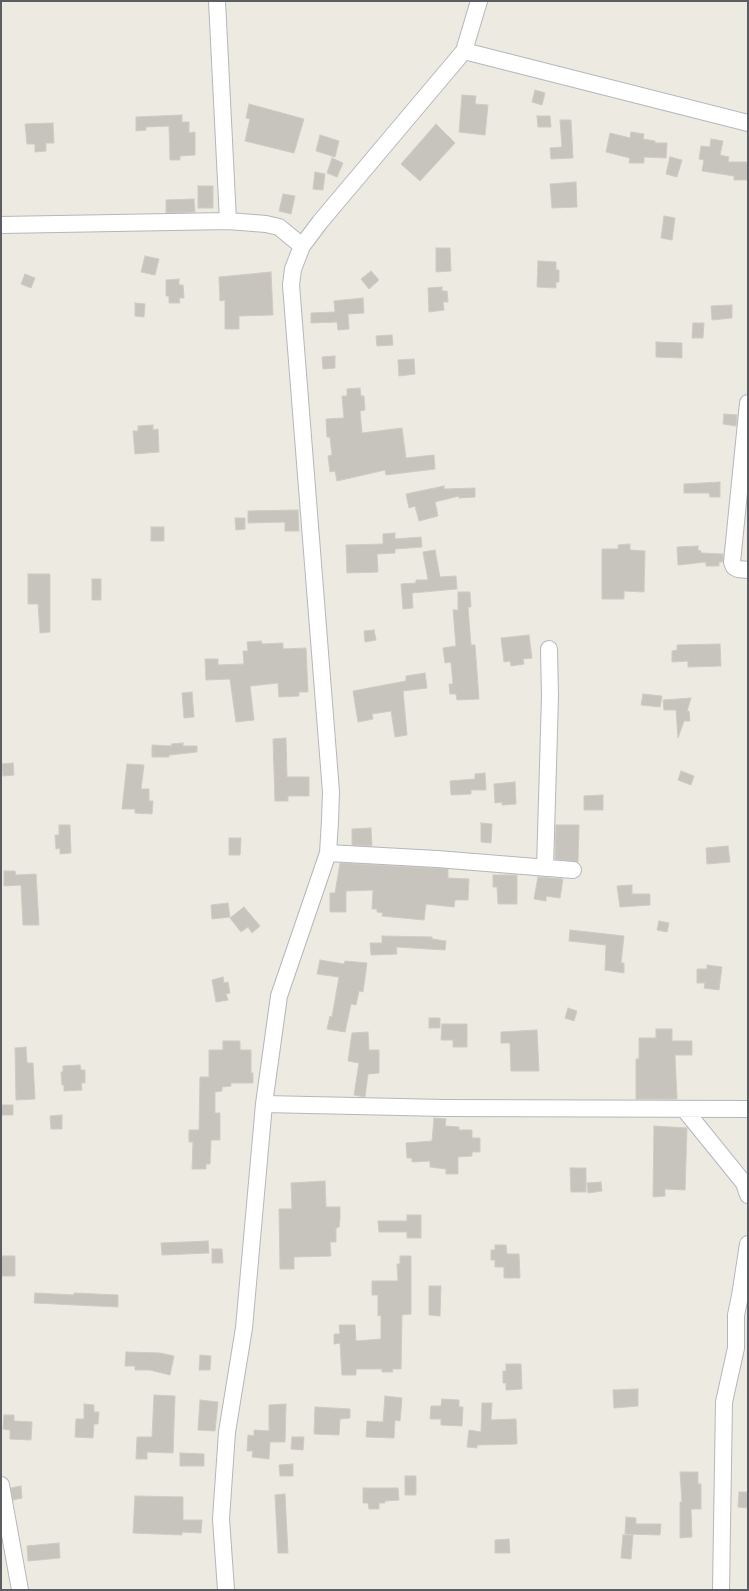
<!DOCTYPE html>
<style>
body{margin:0}
#map{position:relative;width:749px;height:1591px;overflow:hidden;background:#eceae1;font-family:Manrope,sans-serif}
canvas{display:block}
.frame{position:absolute;inset:0;border:2px solid #5a5d61;pointer-events:none}
</style>
<div id="map">
<canvas width="749" height="1591"></canvas>
<div class="frame"></div>
</div>
<script>
const context = document.querySelector('canvas').getContext('2d');
context.lineJoin = 'round';
function fillPath(path, color) {
  context.fillStyle = color;
  context.fill(path, 'evenodd');
}
function poly(rows) {
  const path = new Path2D();
  for (const r of rows) {
    path.moveTo(r[0], r[1]);
    for (let i = 2; i < r.length; i += 2) path.lineTo(r[i], r[i + 1]);
  }
  return path;
}
function stroke(path, color, width, dash) {
  context.strokeStyle = color;
  context.lineWidth = width;
  context.lineCap = dash ? 'butt' : 'round';
  context.setLineDash(dash || []);
  context.stroke(path);
}
const building = poly([
 [535,90,545,93,542,105,532,102,535,90],
 [462,95,476,96,475,104,488,105,485,135,459,132,462,95],
 [249,104,304,119,294,153,245,141,250,119,246,118,249,104],
 [182,115,182,122,189,122,189,133,195,132,195,155,180,156,180,160,170,160,169,126,146,127,146,130,136,131,136,117,182,115],
 [537,116,550,116,551,127,538,127,537,116],
 [560,120,571,120,573,158,551,159,550,148,562,147,560,120],
 [53,123,54,143,46,143,46,151,35,152,35,144,27,144,25,124,53,123],
 [436,124,455,143,420,181,401,164,436,124],
 [631,132,644,134,643,139,655,141,655,143,667,143,666,158,644,157,644,163,629,163,630,158,606,152,610,133,630,138,631,132],
 [320,135,339,141,335,157,316,151,320,135],
 [711,139,723,141,720,155,729,157,728,162,748,162,748,180,734,180,734,176,702,171,704,160,699,159,701,146,710,147,711,139],
 [670,157,682,160,677,177,666,174,670,157],
 [332,158,343,163,337,177,327,173,332,158],
 [315,172,325,174,323,190,313,189,315,172],
 [576,182,577,207,552,208,550,184,576,182],
 [198,186,213,186,213,208,198,208,198,186],
 [283,194,295,196,291,214,279,211,283,194],
 [194,199,195,212,166,213,166,200,194,199],
 [664,216,675,218,672,240,661,238,664,216],
 [436,248,450,248,451,271,436,272,436,248],
 [145,256,159,259,155,275,141,272,145,256],
 [538,261,556,262,556,270,559,270,559,282,556,282,556,288,537,287,538,261],
 [371,271,379,280,369,289,361,279,371,271],
 [271,272,273,315,239,316,239,329,225,329,225,300,220,301,219,277,271,272],
 [25,274,35,278,31,288,21,284,25,274],
 [179,279,179,285,183,285,184,298,179,298,180,303,169,303,169,296,166,296,166,280,179,279],
 [442,287,442,291,447,291,448,302,443,302,444,310,429,312,428,288,442,287],
 [363,298,364,313,348,314,349,329,338,330,337,322,311,323,311,313,335,312,334,301,363,298],
 [135,303,145,304,144,317,135,316,135,303],
 [732,305,732,318,712,320,711,306,732,305],
 [693,323,704,323,703,338,692,338,693,323],
 [392,335,393,345,377,346,376,336,392,335],
 [656,342,682,343,682,358,656,357,656,342],
 [335,356,335,368,323,369,322,357,335,356],
 [414,359,415,374,399,376,398,360,414,359],
 [360,388,361,396,364,396,365,410,360,411,362,433,402,428,406,458,434,455,435,469,386,475,385,470,337,481,335,471,330,472,328,456,332,455,330,437,327,437,326,419,344,418,342,396,347,396,347,389,360,388],
 [724,414,737,415,736,426,723,424,724,414],
 [153,425,153,430,158,429,159,452,135,454,133,431,138,431,138,426,153,425],
 [720,482,720,497,710,497,709,493,684,493,684,484,720,482],
 [444,486,444,489,475,488,475,497,459,498,459,496,435,502,438,516,419,521,415,506,409,508,406,494,444,486],
 [298,510,299,531,285,531,285,522,248,523,248,511,298,510],
 [235,518,245,518,245,529,236,530,235,518],
 [151,527,164,527,164,541,151,541,151,527],
 [395,533,395,539,421,537,422,547,395,549,395,553,377,554,378,572,347,573,346,545,383,544,383,534,395,533],
 [630,544,630,550,645,551,644,592,624,591,624,599,602,599,602,549,618,549,618,545,630,544],
 [698,546,698,550,701,551,701,553,723,554,723,562,719,562,719,566,706,566,706,562,678,565,677,547,698,546],
 [435,550,440,577,456,576,457,589,412,593,413,608,403,609,401,584,416,583,416,580,428,580,423,552,435,550],
 [28,574,50,574,50,632,40,633,38,604,28,604,28,574],
 [92,579,101,579,101,600,92,600,92,579],
 [458,592,470,592,471,607,468,607,471,645,475,645,479,699,457,700,456,694,450,694,449,684,453,684,451,662,445,663,443,648,456,646,453,610,458,610,458,592],
 [374,630,376,640,365,642,364,631,374,630],
 [529,635,532,658,523,659,524,664,511,666,510,661,504,662,501,638,529,635],
 [261,641,262,644,283,643,283,649,306,648,308,692,299,692,299,696,279,697,278,683,250,686,254,720,236,722,230,679,206,680,205,659,218,659,218,665,244,664,243,651,248,651,247,642,261,641],
 [720,644,721,666,688,667,688,661,672,662,672,651,677,650,677,645,720,644],
 [425,673,427,688,403,691,407,735,395,737,391,711,372,714,373,719,358,722,353,691,406,681,406,676,425,673],
 [192,692,194,717,184,718,182,693,192,692],
 [643,694,662,696,660,707,641,705,643,694],
 [691,698,687,711,689,711,690,721,684,721,678,738,676,710,664,710,663,700,691,698],
 [286,738,287,777,309,777,309,796,288,796,288,801,275,801,273,739,286,738],
 [183,743,183,746,197,746,197,752,169,755,169,757,152,757,152,745,172,746,171,744,183,743],
 [13,763,14,775,3,776,2,764,13,763],
 [127,764,144,765,141,789,149,789,149,801,153,801,152,814,135,813,135,809,122,809,127,764],
 [681,771,694,776,691,785,678,780,681,771],
 [485,773,486,790,471,790,471,794,451,795,450,781,475,779,475,774,485,773],
 [515,782,516,804,502,805,502,802,495,803,494,784,515,782],
 [603,795,603,810,584,810,584,796,603,795],
 [481,823,492,824,491,843,481,842,481,823],
 [59,825,70,825,71,853,60,854,60,848,56,849,55,835,59,835,59,825],
 [556,825,579,825,578,862,555,859,556,825],
 [371,828,372,846,352,845,352,829,371,828],
 [229,838,241,838,240,855,229,855,229,838],
 [728,846,730,862,707,864,706,848,728,846],
 [340,863,448,869,448,878,469,879,468,900,455,900,454,907,426,904,424,920,382,916,383,913,377,912,377,909,372,909,373,890,346,891,346,912,330,912,330,893,335,893,340,863],
 [4,871,15,871,16,875,36,874,39,925,23,925,21,885,4,886,4,871],
 [493,875,517,875,517,904,498,904,497,887,493,887,493,875],
 [538,877,563,879,560,898,546,896,546,901,534,899,538,877],
 [632,885,632,894,650,894,650,905,620,907,617,886,632,885],
 [228,903,230,917,212,919,211,905,228,903],
 [244,907,260,926,252,933,248,927,241,932,230,918,244,907],
 [659,921,669,923,667,932,657,930,659,921],
 [570,930,624,936,621,963,624,963,624,973,605,970,606,945,569,941,570,930],
 [382,936,432,937,432,939,446,941,445,950,396,947,397,954,371,955,370,943,382,943,382,936],
 [320,960,344,964,345,961,367,963,363,992,359,991,356,1005,351,1004,345,1032,327,1029,330,1016,332,1017,339,977,317,974,320,960],
 [707,965,722,967,719,990,704,988,705,983,697,983,697,969,707,969,707,965],
 [223,977,224,983,228,982,230,993,226,994,228,1000,216,1002,212,980,223,977],
 [568,1008,577,1011,574,1021,565,1018,568,1008],
 [429,1018,440,1018,440,1028,429,1028,429,1018],
 [442,1024,467,1024,467,1047,453,1047,453,1040,441,1040,442,1024],
 [656,1029,672,1029,672,1041,692,1041,692,1055,675,1055,677,1099,636,1099,636,1059,639,1059,639,1038,656,1038,656,1029],
 [537,1030,539,1071,511,1071,510,1043,501,1043,501,1032,537,1030],
 [368,1032,369,1050,379,1050,379,1073,368,1074,365,1097,354,1095,359,1063,348,1061,352,1033,368,1032],
 [223,1041,240,1041,240,1050,251,1050,251,1073,253,1073,253,1083,231,1083,231,1086,222,1087,222,1091,215,1092,215,1113,220,1113,220,1140,211,1140,210,1164,206,1164,206,1169,192,1169,193,1142,189,1142,189,1130,199,1130,200,1077,209,1077,209,1050,223,1050,223,1041],
 [26,1047,27,1063,33,1063,35,1099,16,1100,15,1048,26,1047],
 [80,1065,81,1070,85,1070,85,1083,81,1083,82,1090,64,1091,64,1085,62,1085,61,1072,63,1072,63,1066,80,1065],
 [1,1105,13,1105,13,1115,1,1115,1,1105],
 [62,1115,62,1129,51,1129,50,1116,62,1115],
 [434,1118,446,1119,445,1126,459,1127,459,1130,472,1130,472,1138,480,1138,480,1152,472,1152,472,1156,458,1157,458,1174,446,1174,446,1169,430,1167,430,1161,412,1162,412,1158,407,1158,406,1143,432,1141,434,1118],
 [654,1126,687,1128,685,1190,665,1189,665,1196,653,1197,654,1126],
 [570,1168,586,1168,586,1192,571,1192,570,1168],
 [325,1181,326,1207,340,1207,340,1219,339,1227,336,1228,336,1242,330,1242,331,1256,294,1257,294,1269,280,1269,279,1209,292,1209,291,1183,325,1181],
 [601,1182,602,1191,588,1193,587,1183,601,1182],
 [407,1215,421,1215,421,1238,407,1238,407,1232,379,1232,378,1221,407,1221,407,1215],
 [208,1241,209,1253,162,1255,161,1243,208,1241],
 [495,1245,506,1245,507,1254,519,1254,520,1278,504,1278,504,1267,495,1267,495,1260,491,1260,491,1250,495,1250,495,1245],
 [212,1249,222,1249,223,1263,212,1263,212,1249],
 [1,1256,15,1256,15,1276,1,1276,1,1256],
 [400,1256,411,1256,411,1314,402,1315,401,1369,392,1369,393,1372,382,1372,382,1369,356,1369,356,1375,342,1375,340,1343,334,1344,334,1334,340,1334,339,1325,355,1325,356,1341,381,1339,381,1315,378,1316,378,1295,372,1295,372,1281,398,1281,397,1264,400,1264,400,1256],
 [429,1286,441,1286,440,1316,429,1315,429,1286],
 [35,1293,74,1295,74,1293,118,1295,118,1307,34,1303,35,1293],
 [126,1352,160,1353,174,1356,170,1375,150,1370,135,1370,135,1366,125,1366,126,1352],
 [200,1355,211,1356,210,1370,199,1370,200,1355],
 [506,1364,521,1364,522,1389,506,1390,506,1383,503,1383,503,1371,506,1371,506,1364],
 [638,1389,638,1406,614,1408,613,1390,638,1389],
 [154,1395,175,1396,173,1453,147,1452,147,1459,136,1459,137,1437,152,1437,154,1395],
 [385,1396,402,1398,400,1421,395,1420,394,1438,366,1437,367,1421,383,1422,385,1396],
 [442,1399,459,1400,459,1407,463,1407,462,1426,441,1425,441,1419,430,1419,431,1406,441,1406,442,1399],
 [200,1400,218,1402,215,1431,198,1430,200,1400],
 [482,1403,492,1403,491,1420,516,1419,517,1444,477,1445,477,1448,467,1447,469,1430,481,1432,482,1403],
 [84,1404,94,1405,94,1412,99,1412,98,1424,94,1424,93,1438,75,1437,76,1419,84,1419,84,1404],
 [286,1404,285,1442,270,1442,269,1459,252,1457,253,1451,247,1451,248,1435,254,1436,254,1430,269,1431,269,1405,286,1404],
 [315,1407,350,1409,350,1418,340,1419,339,1435,314,1434,315,1407],
 [4,1415,14,1415,14,1421,32,1422,31,1440,10,1439,10,1430,3,1429,4,1415],
 [292,1437,304,1437,303,1450,291,1449,292,1437],
 [180,1453,204,1454,204,1466,180,1466,180,1453],
 [293,1464,293,1476,280,1476,279,1465,293,1464],
 [680,1472,698,1472,698,1484,701,1484,701,1509,691,1509,692,1537,680,1538,680,1502,682,1502,680,1472],
 [405,1476,416,1476,416,1495,405,1495,405,1476],
 [21,1486,22,1498,13,1500,11,1488,21,1486],
 [363,1488,398,1488,399,1500,385,1501,385,1503,379,1503,379,1509,369,1509,368,1503,363,1503,363,1488],
 [739,1492,748,1492,748,1508,738,1507,739,1492],
 [285,1494,288,1553,278,1553,275,1495,285,1494],
 [135,1496,183,1497,183,1520,202,1520,201,1533,182,1532,182,1535,133,1533,135,1496],
 [626,1517,636,1518,636,1524,661,1524,660,1535,625,1534,626,1517],
 [623,1535,633,1535,631,1559,621,1558,623,1535],
 [509,1539,510,1553,495,1553,495,1540,509,1539],
 [59,1543,60,1558,28,1561,27,1546,59,1543]
]);
fillPath(building, '#c7c4be');
stroke(building, '#d0cbc0', 1);
const minor = poly([
 [217,1,228,221],
 [464,51,748,123],
 [1,225,228,221,266,224,279,227,302,246],
 [748,403,732,562,734,567,738,569,748,570],
 [328,853,437,859,573,870],
 [545,868,550,696,549,649],
 [264,1104,445,1108,748,1109],
 [684,1109,744,1183,748,1195],
 [1,1485,20,1590],
 [226,1590,221,1519,227,1432,244,1328,264,1104,279,996,328,853,330,821,331,792,291,285,293,269,302,246,320,222,464,51,479,1],
 [721,1590,724,1402,736,1348,736,1315,740,1296,748,1244]
]);
stroke(minor, '#b4b7bb', 18);
stroke(minor, '#fff', 16);
</script>
